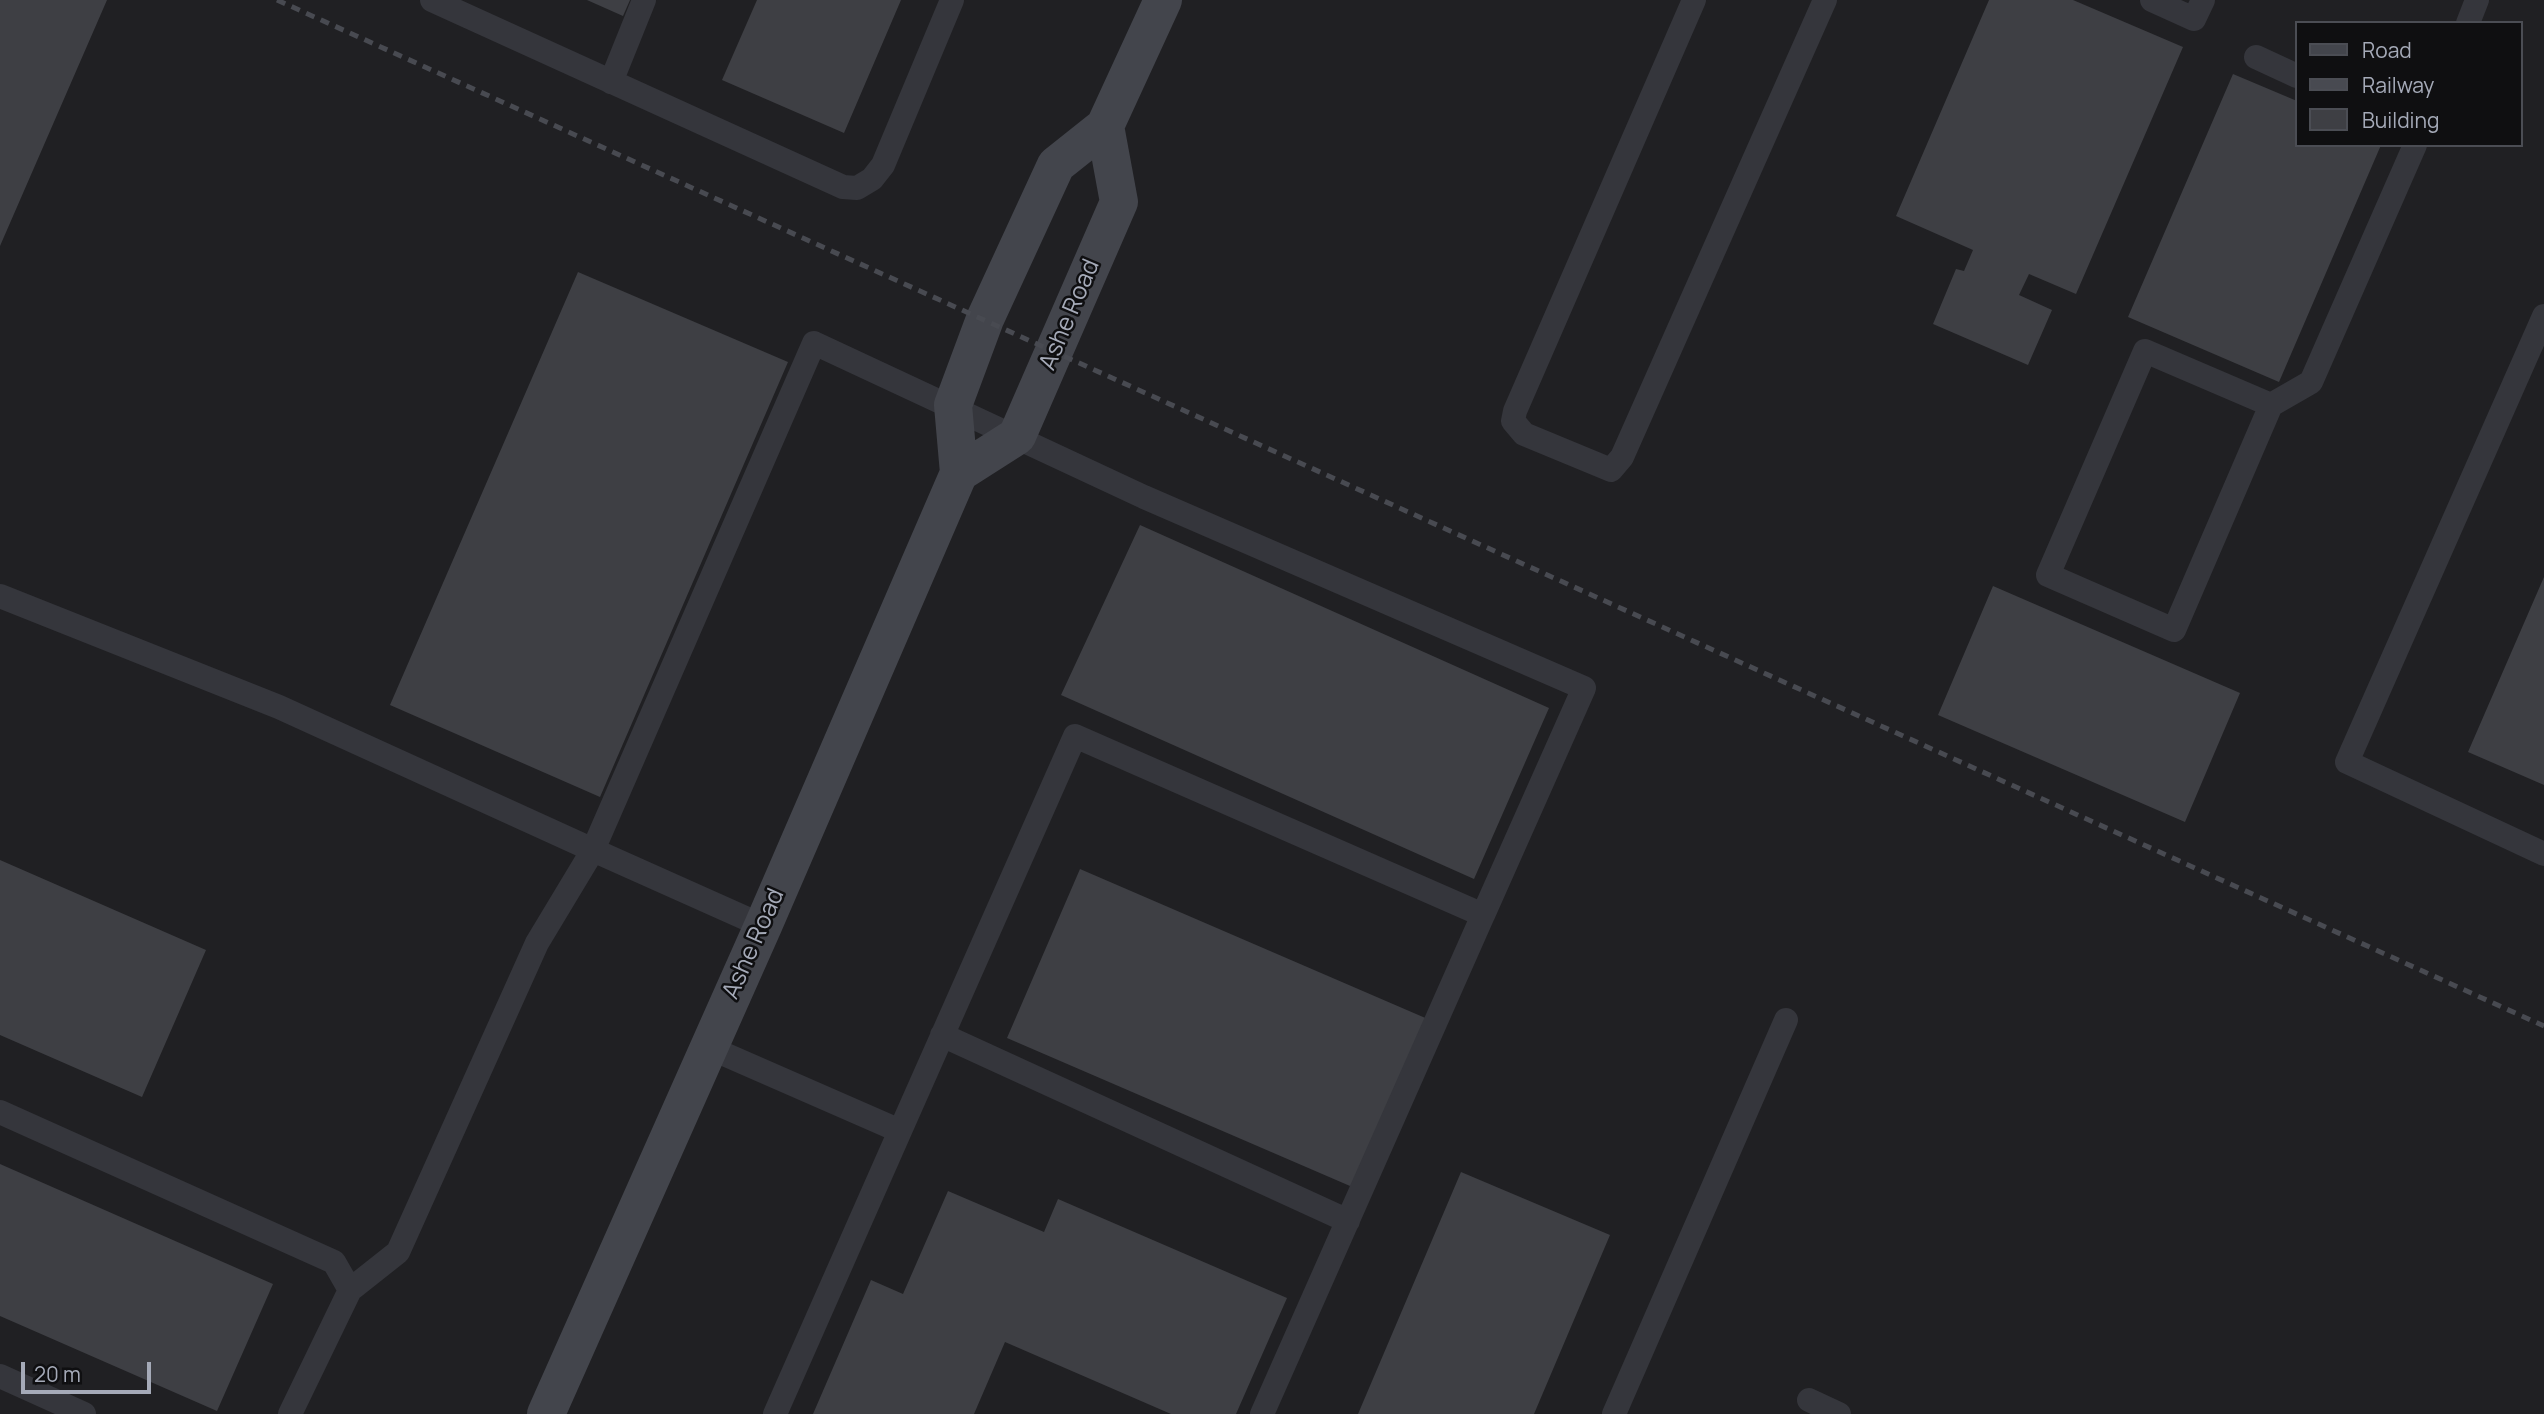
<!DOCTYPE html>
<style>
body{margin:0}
#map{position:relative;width:2544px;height:1414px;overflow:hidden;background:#141416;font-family:Manrope,sans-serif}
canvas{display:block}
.legend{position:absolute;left:2295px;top:21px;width:228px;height:126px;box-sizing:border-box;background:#0f0f11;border:2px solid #4b4d54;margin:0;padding:9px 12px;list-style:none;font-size:21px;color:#a5aab8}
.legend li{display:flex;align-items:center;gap:14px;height:35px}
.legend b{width:35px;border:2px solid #4b4d54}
.scale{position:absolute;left:21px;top:1362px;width:130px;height:32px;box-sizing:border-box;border:4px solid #a5aab8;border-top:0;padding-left:9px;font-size:21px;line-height:24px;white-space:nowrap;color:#a5aab8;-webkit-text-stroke:5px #0f0f11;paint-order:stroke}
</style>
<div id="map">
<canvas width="2544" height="1414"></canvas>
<ul class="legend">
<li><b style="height:9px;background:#43454c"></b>Road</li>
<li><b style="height:9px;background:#484a51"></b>Railway</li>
<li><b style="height:19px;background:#3e3f44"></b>Building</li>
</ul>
<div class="scale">20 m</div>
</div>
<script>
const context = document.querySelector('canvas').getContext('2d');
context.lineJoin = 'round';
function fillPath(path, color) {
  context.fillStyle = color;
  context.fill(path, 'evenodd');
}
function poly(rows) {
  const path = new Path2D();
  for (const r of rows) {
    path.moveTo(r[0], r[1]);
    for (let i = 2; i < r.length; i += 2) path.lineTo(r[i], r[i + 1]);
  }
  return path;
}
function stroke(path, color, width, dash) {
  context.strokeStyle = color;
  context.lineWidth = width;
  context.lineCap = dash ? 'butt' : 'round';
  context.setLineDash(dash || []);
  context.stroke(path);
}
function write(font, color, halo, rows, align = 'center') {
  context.font = font + ' Manrope,sans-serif';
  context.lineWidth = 5;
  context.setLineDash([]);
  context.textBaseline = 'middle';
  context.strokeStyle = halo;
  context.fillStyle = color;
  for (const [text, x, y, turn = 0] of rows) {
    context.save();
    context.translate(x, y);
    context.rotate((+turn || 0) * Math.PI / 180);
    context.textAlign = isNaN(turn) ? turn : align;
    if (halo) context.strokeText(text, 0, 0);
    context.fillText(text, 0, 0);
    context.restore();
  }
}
fillPath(poly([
 [0,0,2544,0,2544,1414,0,1414],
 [2297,23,2521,23,2521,145,2297,145]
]), '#202023');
fillPath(poly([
 [0,0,107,0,0,246],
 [587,0,630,0,623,16],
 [757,0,901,0,844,133,722,80],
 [1989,0,2073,0,2183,47,2076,294,2029,274,2019,295,2052,310,2028,365,1933,324,1956,269,1964,271,1973,250,1896,216],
 [2233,74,2297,101,2297,145,2381,145,2279,382,2128,317],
 [578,272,788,362,600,797,390,705],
 [1140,525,1549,708,1474,879,1061,695],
 [2544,577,2544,785,2468,752],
 [1993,586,2240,693,2185,822,1938,715],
 [0,860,206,950,142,1097,0,1035],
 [1080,869,1430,1020,1357,1189,1007,1038],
 [0,1164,273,1284,217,1411,0,1316],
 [1461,1172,1610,1235,1534,1414,1358,1414],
 [948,1191,1044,1232,1058,1199,1287,1298,1236,1414,1171,1414,1005,1342,974,1414,813,1414,871,1280,903,1294]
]), '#3e3f44');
stroke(poly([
 [432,0,843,187,857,188,872,179,883,165,952,0],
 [1694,0,1515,411,1513,421,1524,434,1611,470,1622,457,1825,0],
 [2152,0,2194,19,2203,0],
 [2468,23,2477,0],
 [2256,57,2297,76],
 [611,82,644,0],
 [2544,316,2347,762,2544,854],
 [2271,405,2145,351,2048,575,2174,630,2271,405,2311,382,2415,145],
 [0,596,279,707,593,850,537,943,398,1252,350,1290],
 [763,926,593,850,814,343,1144,497,1584,688,1483,915],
 [942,1035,1348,1221],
 [708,1047,900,1131,1075,736,1483,915,1262,1414],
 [0,1112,334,1262,350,1290,290,1414],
 [0,1376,84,1414],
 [1809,1400,1839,1414],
 [775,1414,900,1131],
 [1614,1414,1786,1020]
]), '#35363c', 24);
stroke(poly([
 [959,473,1017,436,1119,202,1105,126],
 [546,1414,763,926,959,473,953,405,985,319,1056,165,1105,126,1163,0]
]), '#43454c', 38);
stroke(poly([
 [277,0,2544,1026]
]), '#484a51', 5, [9, 7]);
write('24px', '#a5aab8', '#0f0f11', [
 ["Ashe Road",1070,315,-67],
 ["Ashe Road",754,944,-66]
]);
</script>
